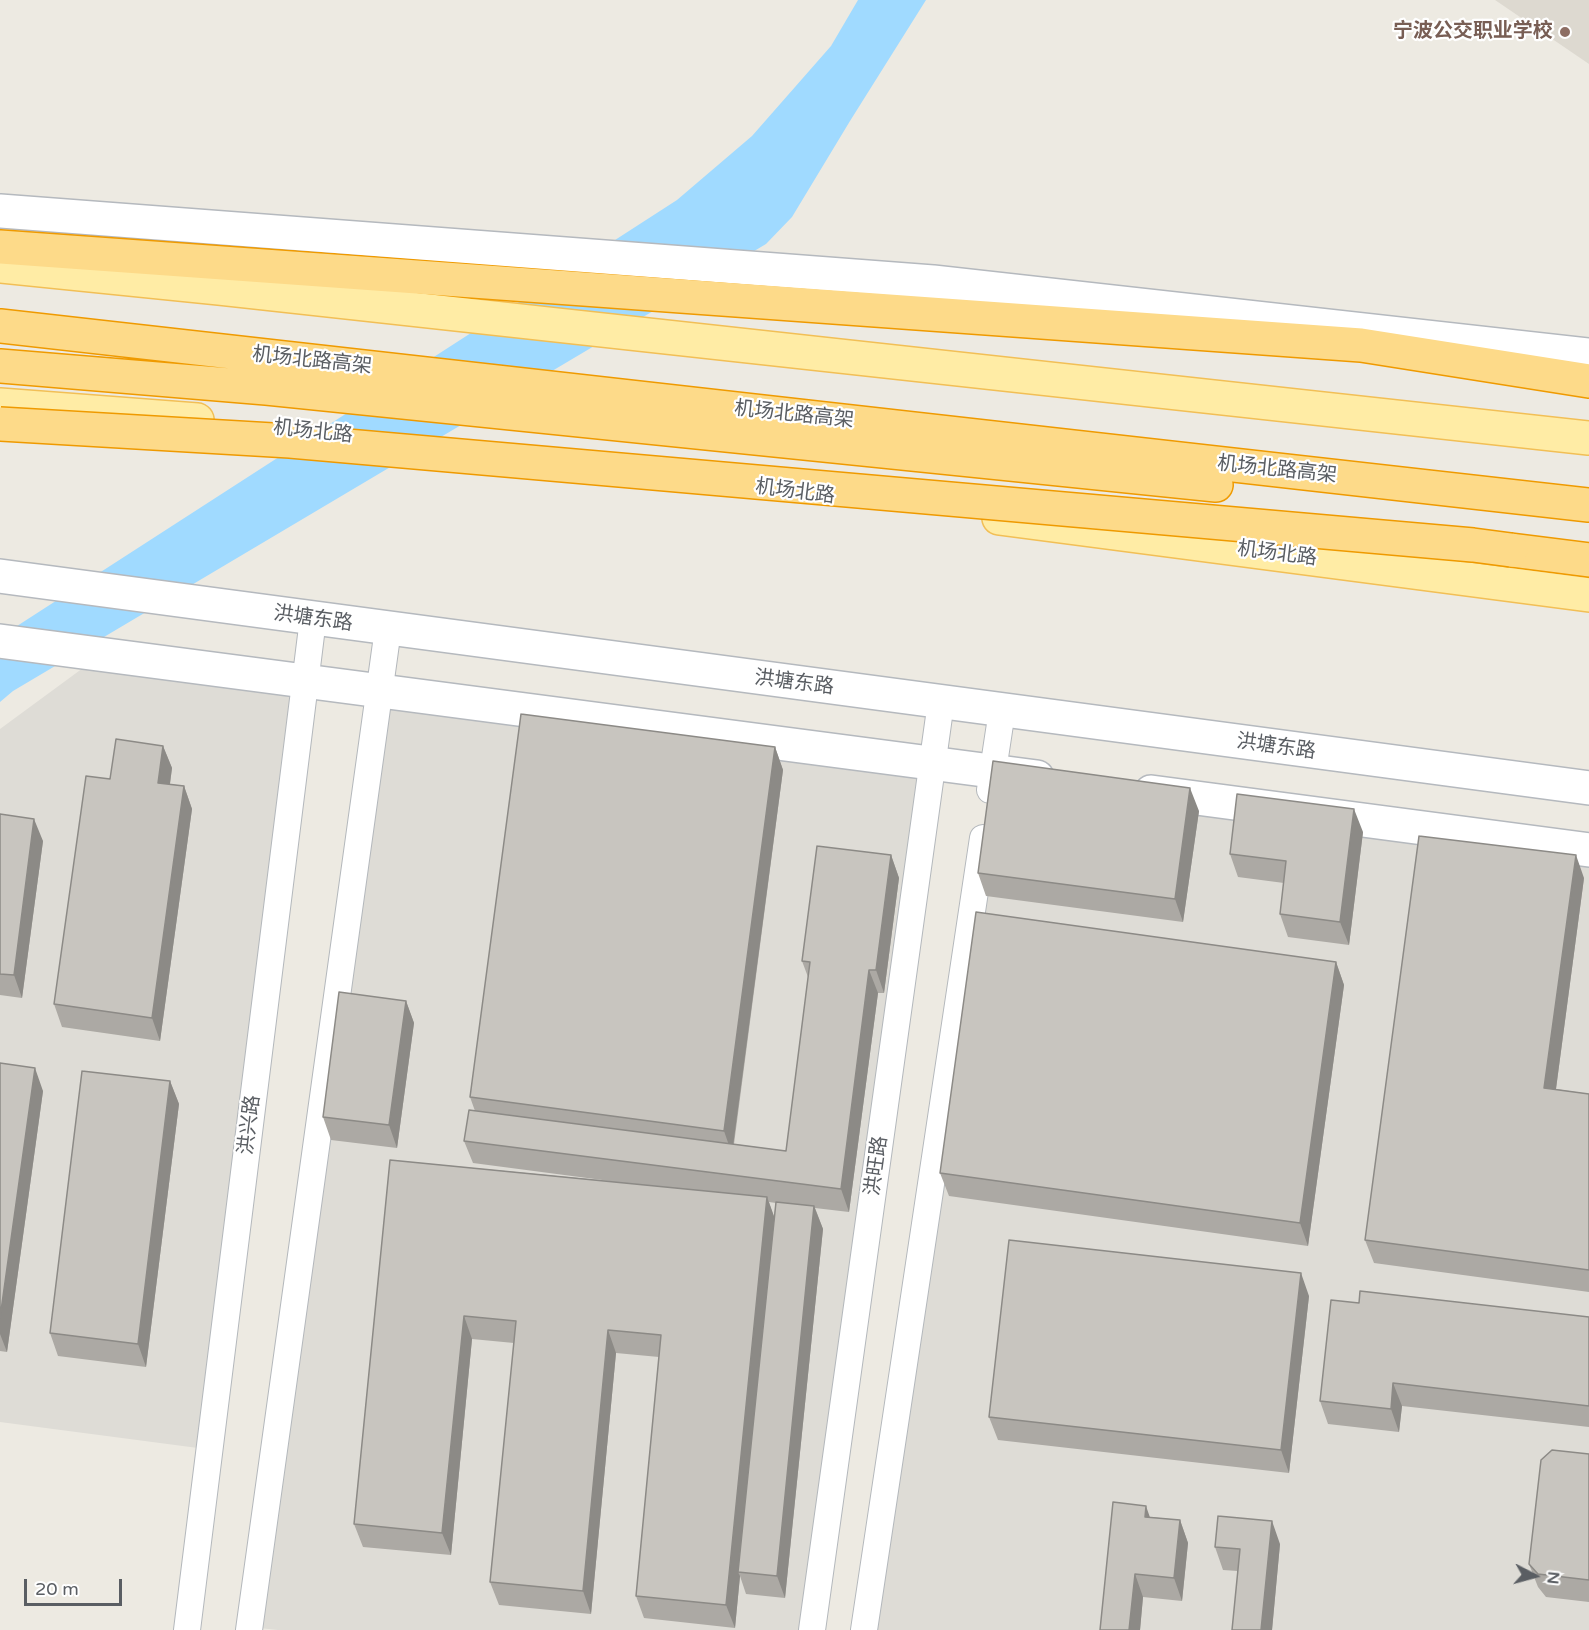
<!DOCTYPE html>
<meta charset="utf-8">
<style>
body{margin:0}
#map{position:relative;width:1589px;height:1630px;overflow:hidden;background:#edeae2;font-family:"Varela Round",sans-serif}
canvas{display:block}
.north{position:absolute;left:1505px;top:1546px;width:60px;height:60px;-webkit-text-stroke:4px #fff;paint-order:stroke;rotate:96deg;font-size:16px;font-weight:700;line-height:24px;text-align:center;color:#5a5e63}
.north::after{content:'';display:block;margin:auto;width:21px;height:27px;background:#5a5e63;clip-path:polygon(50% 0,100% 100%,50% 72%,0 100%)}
.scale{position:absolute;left:24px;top:1579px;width:98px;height:27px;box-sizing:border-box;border:3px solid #5a5e63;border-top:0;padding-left:8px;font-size:18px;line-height:21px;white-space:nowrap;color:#5a5e63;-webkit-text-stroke:4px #fff;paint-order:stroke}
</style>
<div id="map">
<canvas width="1589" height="1630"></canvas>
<div class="north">N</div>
<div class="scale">20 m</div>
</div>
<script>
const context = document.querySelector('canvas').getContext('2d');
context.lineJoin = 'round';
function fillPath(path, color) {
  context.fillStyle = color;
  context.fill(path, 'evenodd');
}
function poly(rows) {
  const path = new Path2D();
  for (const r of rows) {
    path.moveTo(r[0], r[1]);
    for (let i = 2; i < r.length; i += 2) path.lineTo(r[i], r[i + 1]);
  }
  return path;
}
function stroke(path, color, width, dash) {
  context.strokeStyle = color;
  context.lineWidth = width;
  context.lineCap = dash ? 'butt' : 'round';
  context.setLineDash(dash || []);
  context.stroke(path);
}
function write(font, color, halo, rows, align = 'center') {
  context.font = font + ' "Varela Round","Noto Sans SC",sans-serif';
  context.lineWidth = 4.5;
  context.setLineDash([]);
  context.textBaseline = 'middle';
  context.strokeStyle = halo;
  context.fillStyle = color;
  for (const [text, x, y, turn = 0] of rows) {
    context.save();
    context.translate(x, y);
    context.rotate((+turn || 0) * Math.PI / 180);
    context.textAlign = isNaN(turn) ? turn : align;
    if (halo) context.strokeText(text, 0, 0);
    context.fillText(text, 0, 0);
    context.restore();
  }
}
fillPath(poly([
 [83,668,292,689,198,1448,0,1422,0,729],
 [386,701,922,771,804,1630,278,1630,259,1628],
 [998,778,1589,858,1589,1630,871,1630]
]), '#dedcd6');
fillPath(poly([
 [1495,0,1589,0,1589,64]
]), '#ddd9d0');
fillPath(poly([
 [858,0,926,0,850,121,792,217,766,244,13,691,0,702,0,637,677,200,752,136,831,46]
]), '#a0daff');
const street = poly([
 [990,790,1002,711],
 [187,1630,313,619],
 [249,1630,388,629],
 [812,1630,941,702],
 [864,1630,983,838]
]);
const secondary = poly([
 [0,211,933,282,1589,355],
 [0,576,1589,788],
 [0,641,1037,777],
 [1151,792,1589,850]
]);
const primary = poly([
 [0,266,219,288,1589,438],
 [0,405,197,420],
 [999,518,1589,595]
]);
const highway = poly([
 [0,247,1361,345,1589,381],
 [0,326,1589,505],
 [0,366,266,388,1216,485],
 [1511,550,1589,560]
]);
stroke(street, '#b4b8bc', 28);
stroke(secondary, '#b5b9be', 36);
stroke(primary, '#f2bf56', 36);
stroke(highway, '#ef9a00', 36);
stroke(street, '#fff', 26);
stroke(secondary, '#fff', 33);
stroke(primary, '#ffeca5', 33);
stroke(highway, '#fdda89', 33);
const highwayBridge = poly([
 [0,424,290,441,1473,545,1511,550]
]);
stroke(highwayBridge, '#ef9a00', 36, []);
stroke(highwayBridge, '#fdda89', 33);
fillPath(poly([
 [163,746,172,768,170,784,184,786,192,809,160,1041,62,1027,54,1004,110,779],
 [775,747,783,770,734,1144,786,1151,808,977,802,961,891,855,899,878,884,993,878,993,849,1212,815,1208,823,1229,785,1598,746,1594,740,1576,735,1628,644,1618,636,1596,659,1357,616,1353,591,1614,499,1605,490,1582,514,1343,472,1339,451,1555,363,1547,354,1524,390,1160,610,1181,473,1163,464,1141,475,1111,470,1097],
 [769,1202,776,1203,774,1217],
 [1199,811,1183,922,986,896,978,873],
 [0,814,43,841,22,998,0,995],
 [1363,832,1349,945,1288,937,1280,914,1284,883,1238,877,1230,854],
 [1584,878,1556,1089,1589,1094,1589,1292,1374,1263,1365,1240],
 [1336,962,1344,985,1308,1246,949,1196,940,1173],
 [406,1001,414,1023,397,1148,331,1140,323,1117],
 [0,1063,43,1091,7,1352,0,1351],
 [170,1081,179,1104,146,1367,58,1356,50,1333],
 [1309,1296,1289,1473,998,1440,989,1417],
 [1359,1303,1589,1317,1589,1427,1402,1406,1399,1432,1328,1424,1320,1401],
 [1589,1454,1589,1602,1546,1597,1538,1587,1529,1564],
 [1150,1517,1180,1520,1188,1543,1182,1601,1143,1597,1140,1630,1100,1630],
 [1280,1544,1272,1630,1232,1630,1238,1571,1223,1570,1215,1547]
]), '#aca9a4');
fillPath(poly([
 [163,746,172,768,167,805,158,783],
 [775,747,783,770,732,1154,724,1131],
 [184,786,192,809,160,1041,152,1018],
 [1190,788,1199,811,1183,922,1175,899],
 [1354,809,1363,832,1349,945,1340,922],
 [34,819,43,841,22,998,14,975],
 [891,855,899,878,884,993,876,970],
 [1576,855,1584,878,1553,1111,1544,1088],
 [1336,962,1344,985,1308,1246,1300,1223],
 [869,970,878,993,849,1212,841,1189],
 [406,1001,414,1023,397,1148,389,1125],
 [35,1068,43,1091,7,1352,0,1334,0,1318],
 [170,1081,179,1104,146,1367,138,1344],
 [767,1197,775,1219,738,1572,740,1576,735,1628,726,1605],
 [814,1206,823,1229,785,1598,777,1576],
 [1301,1273,1309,1296,1289,1473,1281,1450],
 [464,1316,472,1339,451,1555,442,1533],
 [608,1330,616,1353,591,1614,583,1591],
 [1393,1383,1402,1406,1399,1432,1391,1409],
 [1146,1506,1154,1529,1145,1517],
 [1180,1520,1188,1543,1182,1601,1174,1578],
 [1272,1521,1280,1544,1272,1630,1261,1630],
 [1135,1574,1143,1597,1140,1630,1129,1630]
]), '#8c8a86');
const building = poly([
 [521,714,775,747,724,1131,470,1097,521,714],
 [116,739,163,746,158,783,184,786,152,1018,54,1004,86,776,110,779,116,739],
 [993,761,1190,788,1175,899,978,873,993,761],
 [1237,794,1354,809,1340,922,1280,914,1286,861,1230,854,1237,794],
 [0,814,34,819,14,975,0,974,0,814],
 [1419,836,1576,855,1544,1088,1589,1094,1589,1270,1365,1240,1419,836],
 [817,846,891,855,876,970,869,970,841,1189,464,1141,469,1110,786,1151,810,962,802,961,817,846],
 [976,912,1336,962,1300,1223,940,1173,976,912],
 [339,992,406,1001,389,1125,323,1117,339,992],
 [0,1063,35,1068,0,1318,0,1063],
 [82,1071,170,1081,138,1344,50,1333,82,1071],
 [390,1160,767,1197,726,1605,636,1596,661,1335,608,1330,583,1591,490,1582,516,1321,464,1316,442,1533,354,1524,390,1160],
 [776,1202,814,1206,777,1576,738,1572,776,1202],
 [1009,1240,1301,1273,1281,1450,989,1417,1009,1240],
 [1360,1291,1589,1317,1589,1406,1393,1383,1391,1409,1320,1401,1331,1300,1359,1303,1360,1291],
 [1552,1450,1589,1454,1589,1580,1538,1574,1529,1564,1541,1460,1552,1450],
 [1113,1502,1146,1506,1145,1517,1180,1520,1174,1578,1135,1574,1129,1630,1100,1630,1113,1502],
 [1218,1516,1272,1521,1261,1630,1232,1630,1240,1549,1215,1547,1218,1516]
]);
fillPath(building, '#c8c5bf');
stroke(building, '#8c8a86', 1.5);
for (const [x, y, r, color] of [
 [1565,32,6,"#8d6e63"]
]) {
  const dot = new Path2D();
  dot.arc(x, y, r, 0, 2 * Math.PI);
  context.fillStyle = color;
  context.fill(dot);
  stroke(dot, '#fff', 2);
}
write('bold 20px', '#785e54', '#fff', [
 ["宁波公交职业学校",1553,32]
], 'right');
write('20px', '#5a5e63', '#fff', [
 ["机场北路高架",312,361,6],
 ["机场北路高架",794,415,6],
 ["机场北路",313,432,6],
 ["机场北路高架",1277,470,6],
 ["机场北路",795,492,7],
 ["机场北路",1277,554,7],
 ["洪塘东路",313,619,8],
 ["洪塘东路",794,683,7],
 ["洪塘东路",1276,747,8],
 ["洪兴路",250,1125,-83],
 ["洪旺路",877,1166,-82]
]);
</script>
